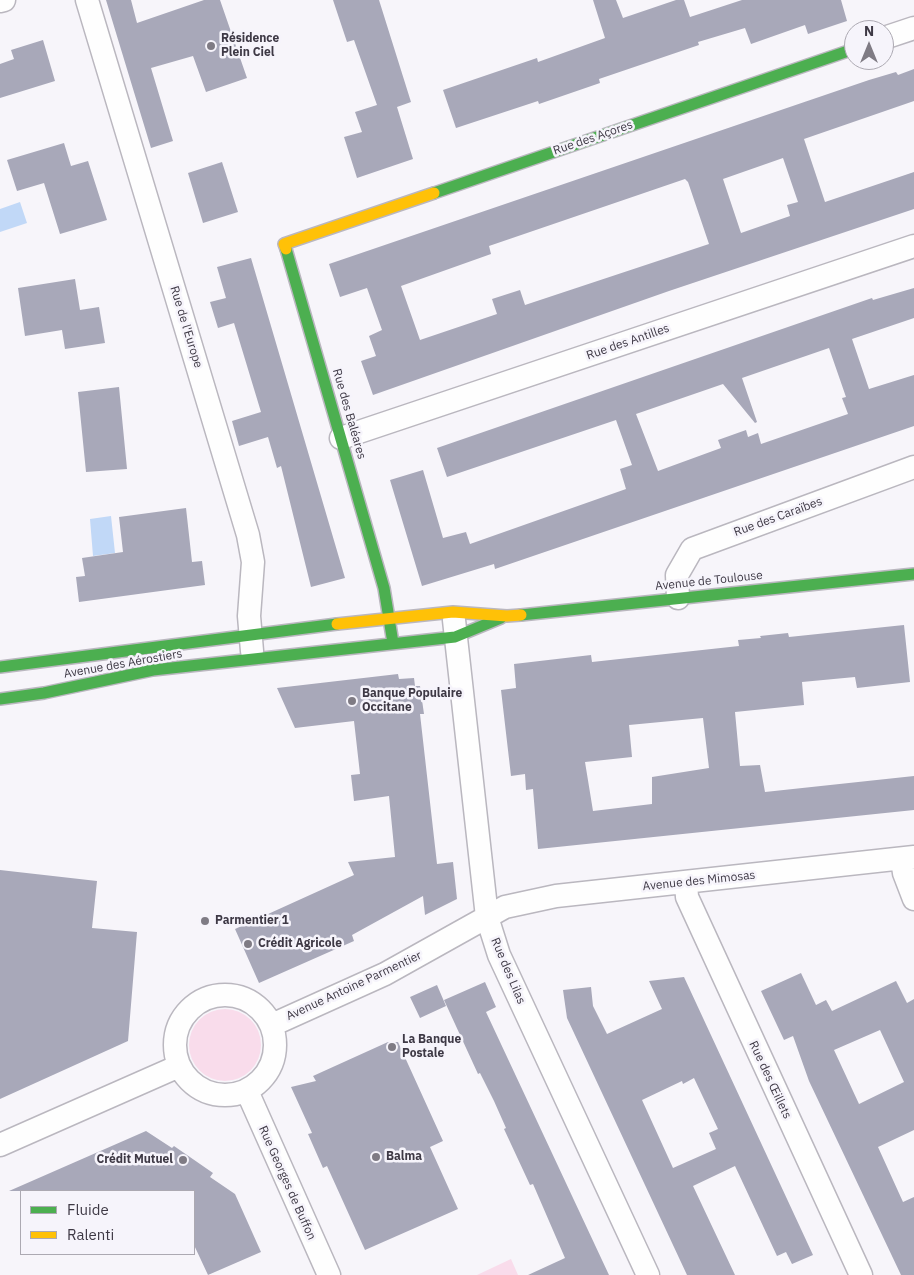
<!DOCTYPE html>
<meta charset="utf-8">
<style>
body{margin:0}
#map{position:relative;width:914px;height:1275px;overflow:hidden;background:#f7f5fa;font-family:"IBM Plex Sans",sans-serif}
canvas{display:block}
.legend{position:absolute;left:20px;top:1190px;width:175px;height:65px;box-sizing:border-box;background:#f6f4fb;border:1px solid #aca9b2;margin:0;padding:6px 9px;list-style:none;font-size:15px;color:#3e3945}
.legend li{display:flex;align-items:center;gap:10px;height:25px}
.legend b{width:25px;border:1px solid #aca9b2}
.north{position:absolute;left:844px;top:20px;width:50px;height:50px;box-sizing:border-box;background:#f6f4fb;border:1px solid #aca9b2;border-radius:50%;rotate:0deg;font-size:14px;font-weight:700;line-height:20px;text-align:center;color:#3e3945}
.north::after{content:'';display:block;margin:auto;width:18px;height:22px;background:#7f7b84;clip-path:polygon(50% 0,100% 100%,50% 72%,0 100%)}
</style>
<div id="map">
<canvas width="914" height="1275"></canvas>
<ul class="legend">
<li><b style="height:6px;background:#4caf50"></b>Fluide</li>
<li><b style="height:6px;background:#ffc107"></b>Ralenti</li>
</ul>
<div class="north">N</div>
</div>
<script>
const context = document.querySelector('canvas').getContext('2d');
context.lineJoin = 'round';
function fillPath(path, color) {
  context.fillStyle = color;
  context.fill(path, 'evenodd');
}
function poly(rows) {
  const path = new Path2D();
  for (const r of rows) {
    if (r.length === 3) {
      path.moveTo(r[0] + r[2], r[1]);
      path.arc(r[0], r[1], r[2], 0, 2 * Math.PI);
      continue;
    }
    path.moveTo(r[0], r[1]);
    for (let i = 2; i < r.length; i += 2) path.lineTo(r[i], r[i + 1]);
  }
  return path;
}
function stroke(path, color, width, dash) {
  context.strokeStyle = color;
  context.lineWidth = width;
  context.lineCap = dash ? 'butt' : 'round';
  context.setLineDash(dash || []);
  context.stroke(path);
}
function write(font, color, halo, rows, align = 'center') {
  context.font = font + ' "IBM Plex Sans",sans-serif';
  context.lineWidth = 5;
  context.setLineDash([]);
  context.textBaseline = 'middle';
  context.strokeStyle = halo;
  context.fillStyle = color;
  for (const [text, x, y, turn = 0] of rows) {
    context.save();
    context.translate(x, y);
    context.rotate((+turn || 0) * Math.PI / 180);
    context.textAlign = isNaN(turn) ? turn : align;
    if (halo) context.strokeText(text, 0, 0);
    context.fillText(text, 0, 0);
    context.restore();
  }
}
fillPath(poly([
 [225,1045,36],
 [511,1259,518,1275,477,1275]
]), '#f9dceb');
fillPath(poly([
 [20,202,27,223,0,232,0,209],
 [111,516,115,553,93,556,90,519]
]), '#c1d8f7');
fillPath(poly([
 [106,0,131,0,137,23,204,0,220,0,247,78,206,92,193,56,151,68,173,141,151,148],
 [333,0,379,0,411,102,397,107,413,159,357,178,344,137,362,132,355,112,377,105,354,40,347,42],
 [593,0,616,0,623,18,676,0,684,0,690,17,742,0,841,0,847,21,808,34,805,25,751,44,745,28,698,42,699,45,599,79,600,83,539,104,538,101,456,128,443,90,537,58,538,62,605,38],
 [43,40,55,81,0,98,0,64,14,59,11,50],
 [914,69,914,101,804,139,825,202,914,172,914,209,669,291,373,395,361,361,376,356,369,336,382,330,367,288,340,297,329,264,869,80,896,72,898,75],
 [783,158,798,202,787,205,790,216,741,233,723,179],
 [685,179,688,182,709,244,525,305,520,290,492,299,497,314,420,340,401,286,491,254,489,246],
 [64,143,71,166,88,161,107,220,60,234,44,183,17,191,7,160],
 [222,162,238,212,203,223,188,173],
 [251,258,345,578,311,587,281,466,277,468,268,437,239,446,232,421,261,412,234,323,218,328,210,302,226,298,217,267],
 [75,279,80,310,99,307,105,343,65,349,62,330,25,336,18,288],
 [914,288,914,318,852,339,869,389,914,375,914,426,495,569,494,564,422,586,390,480,423,470,443,538,466,532,470,544,626,489,620,469,632,465,616,420,447,477,437,448,872,298,873,300],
 [829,348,846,397,842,398,848,414,761,444,758,433,748,437,746,430,718,440,721,448,658,471,636,414,723,384,755,423,757,422,742,378],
 [119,387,127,469,86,472,78,392],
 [186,508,192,562,202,561,205,585,79,602,76,577,85,576,82,558,123,552,119,517],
 [904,625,910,682,857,688,855,677,802,682,804,705,735,712,740,766,760,765,765,792,914,776,914,810,538,849,533,789,526,790,525,774,511,776,501,690,516,688,514,664,591,655,592,662,739,646,738,640,761,638,760,636,788,633,789,637],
 [703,718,709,768,652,777,652,804,593,811,585,762,632,757,629,725],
 [398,674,399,679,414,678,415,686,420,686,424,714,420,714,437,864,453,862,457,899,425,915,423,896,352,935,354,941,259,983,235,929,354,875,348,862,395,857,389,796,354,801,351,775,360,774,354,721,295,728,277,688],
 [0,870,97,881,92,928,137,932,128,1041,0,1099],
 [801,973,816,1005,826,1000,832,1011,896,981,907,1003,914,999,914,1130,878,1147,903,1202,914,1197,914,1275,901,1275,809,1081,793,1036,784,1040,761,991],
 [880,1030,904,1082,859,1104,834,1050],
 [684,977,813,1255,792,1264,786,1252,777,1256,735,1166,693,1186,735,1275,687,1275,567,1018,563,990,591,987,593,1006,607,1034,662,1009,649,981],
 [694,1078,718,1129,709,1133,716,1149,673,1168,642,1100,682,1081,683,1084],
 [485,982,496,1007,486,1012,609,1275,528,1275,565,1258,533,1184,530,1185,504,1129,506,1128,494,1101,480,1073,478,1074,444,1000],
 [437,985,446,1006,420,1018,410,997],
 [388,1042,398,1042,443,1141,430,1147,458,1209,365,1250,327,1166,323,1168,308,1134,312,1133,291,1087,316,1081,313,1076],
 [146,1131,172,1148,174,1146,213,1173,210,1177,235,1194,261,1252,208,1275,194,1245,194,1191,9,1191]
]), '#a8a8b9');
const street = poly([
 [87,0,248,535,253,562,249,616,252,651],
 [0,1,4,0],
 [884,38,914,28],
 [341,438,914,246],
 [678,598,677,575,692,549,914,467],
 [454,620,487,917,499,955,648,1275],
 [902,859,904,873,914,899],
 [686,882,687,897,861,1275],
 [225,1045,50],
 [272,1025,385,974,505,907,556,896,914,857],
 [247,1091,329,1275],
 [0,1145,179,1066]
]);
const fast = poly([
 [434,193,854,49],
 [286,249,384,588,393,643],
 [521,615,914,574],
 [0,667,337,624],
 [0,699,44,693,153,670,455,637,501,618]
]);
const slow = poly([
 [286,249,284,244,434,193],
 [337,624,453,612,507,616,521,615]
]);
stroke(street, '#bab7bf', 25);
stroke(fast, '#bab7bf', 14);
stroke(slow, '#bab7bf', 14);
stroke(street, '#fefefe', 22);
stroke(fast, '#4caf50', 11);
stroke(slow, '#ffc107', 11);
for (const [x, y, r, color] of [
 [211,46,5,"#7f7b84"],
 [352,701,5,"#7f7b84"],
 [205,921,5,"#7f7b84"],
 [248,944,5,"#7f7b84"],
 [392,1047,5,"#7f7b84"],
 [376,1157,5,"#7f7b84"],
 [183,1160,5,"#7f7b84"]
]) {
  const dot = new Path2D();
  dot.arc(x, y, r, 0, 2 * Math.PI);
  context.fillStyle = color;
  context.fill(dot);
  stroke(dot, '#f6f4fb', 2);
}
write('bold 12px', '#3e3945', '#f6f4fb', [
 ["Résidence",221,39],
 ["Plein Ciel",221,53],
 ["Banque Populaire",362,694],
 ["Occitane",362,708],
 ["Parmentier 1",215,921],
 ["Crédit Agricole",258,944],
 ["La Banque",402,1040],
 ["Postale",402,1054],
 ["Balma",386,1157],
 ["Crédit Mutuel",173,1160,"right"]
], 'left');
write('12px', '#3e3945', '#f6f4fb', [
 ["Rue des Açores",593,138,-19],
 ["Rue de l'Europe",186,327,73],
 ["Rue des Antilles",628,342,-19],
 ["Rue des Baléares",349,414,74],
 ["Rue des Caraïbes",778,517,-20],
 ["Avenue de Toulouse",709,581,-6],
 ["Avenue des Aérostiers",123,664,-10],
 ["Avenue des Mimosas",699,881,-6],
 ["Rue des Lilas",508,971,67],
 ["Avenue Antoine Parmentier",354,986,-25],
 ["Rue des Œillets",770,1080,65],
 ["Rue Georges de Buffon",287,1183,66]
]);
</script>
